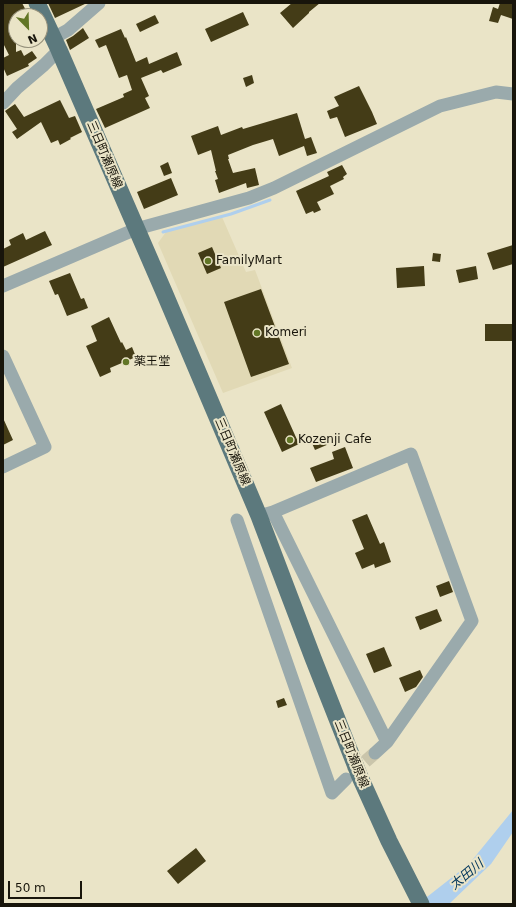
<!DOCTYPE html>
<meta charset="utf-8">
<style>
body{margin:0}
#map{position:relative;width:516px;height:907px;overflow:hidden;background:#eae4c7;font-family:"DejaVu Sans",sans-serif}
canvas{display:block}
.frame{position:absolute;inset:0;border:4px solid #18150b;pointer-events:none}
.north{position:absolute;left:8px;top:8px;width:40px;height:40px;box-sizing:border-box;background:#eae4c7;border:1px solid #96917c;border-radius:50%;rotate:157deg;font-size:11px;font-weight:700;line-height:16px;text-align:center;color:#18150b}
.north::after{content:'';display:block;margin:auto;width:14px;height:18px;background:#627626;clip-path:polygon(50% 0,100% 100%,50% 72%,0 100%)}
.scale{position:absolute;left:8px;top:881px;width:74px;height:18px;box-sizing:border-box;border:2px solid #18150b;border-top:0;padding-left:5px;font-size:12px;line-height:14px;white-space:nowrap;color:#18150b;-webkit-text-stroke:3px #eae4c7;paint-order:stroke}
</style>
<div id="map">
<canvas width="516" height="907"></canvas>
<div class="frame"></div>
<div class="north">N</div>
<div class="scale">50 m</div>
</div>
<script>
const context = document.querySelector('canvas').getContext('2d');
context.lineJoin = 'round';
function fillPath(path, color) {
  context.fillStyle = color;
  context.fill(path, 'evenodd');
}
function poly(rows) {
  const path = new Path2D();
  for (const r of rows) {
    path.moveTo(r[0], r[1]);
    for (let i = 2; i < r.length; i += 2) path.lineTo(r[i], r[i + 1]);
  }
  return path;
}
function stroke(path, color, width, dash) {
  context.strokeStyle = color;
  context.lineWidth = width;
  context.lineCap = dash ? 'butt' : 'round';
  context.setLineDash(dash || []);
  context.stroke(path);
}
function write(font, color, halo, rows, align = 'center') {
  context.font = font + ' "DejaVu Sans","Noto Sans JP",sans-serif';
  context.lineWidth = 4;
  context.setLineDash([]);
  context.textBaseline = 'middle';
  context.strokeStyle = halo;
  context.fillStyle = color;
  for (const [text, x, y, turn = 0] of rows) {
    context.save();
    context.translate(x, y);
    context.rotate((+turn || 0) * Math.PI / 180);
    context.textAlign = isNaN(turn) ? turn : align;
    if (halo) context.strokeText(text, 0, 0);
    context.fillText(text, 0, 0);
    context.restore();
  }
}
fillPath(poly([
 [222,217,246,272,255,270,292,368,223,393,158,243,166,232]
]), '#e1d9b5');
fillPath(poly([
 [513,810,513,832,491,864,449,904,418,904,469,864]
]), '#afcfed');
stroke(poly([
 [163,232,231,214,270,200]
]), '#afcfed', 3);
fillPath(poly([
 [3,3,22,3,29,16,16,16,16,52,21,50,24,56,32,51,37,58,28,64,29,66,7,76,3,67,3,58,9,55,3,43],
 [48,3,87,3,55,18],
 [292,3,320,3,309,12,309,13,293,28,280,13],
 [500,3,513,3,513,19,501,15,498,23,489,21,493,7,498,9],
 [243,12,249,25,211,42,205,29],
 [155,15,159,23,140,32,136,24],
 [83,28,89,38,70,50,66,40,73,36],
 [121,29,125,38,126,37,136,62,147,57,149,64,177,52,182,65,163,73,161,70,141,78,149,96,145,98,150,108,105,128,96,109,124,97,123,94,132,90,127,75,119,78,106,45,99,48,95,40],
 [252,75,254,83,246,87,243,78],
 [359,86,372,112,377,124,345,137,337,117,330,119,327,111,339,106,334,97],
 [60,100,69,118,75,116,82,132,70,138,71,139,60,145,58,140,51,143,41,122,17,139,12,132,17,129,5,111,15,104,24,117],
 [297,113,305,139,311,137,317,153,307,156,304,146,279,156,273,139,253,145,228,155,229,159,228,159,233,173,255,168,259,185,247,188,246,183,219,193,215,180,218,179,215,171,216,171,211,150,198,155,191,136,218,126,221,135,242,127,243,129],
 [168,162,172,173,164,176,160,166],
 [342,165,347,174,343,177,344,179,330,186,334,194,317,202,321,210,314,213,313,211,306,214,296,191,329,176,327,172],
 [171,178,178,195,144,209,137,192],
 [45,231,52,245,3,267,3,249,11,245,9,240,23,233,26,240],
 [513,245,513,264,493,270,487,253],
 [212,247,221,268,207,274,198,253],
 [433,253,441,254,440,262,432,261],
 [424,266,425,286,397,288,396,268],
 [476,266,478,279,459,283,456,270],
 [70,273,81,299,84,298,88,308,67,316,58,294,55,295,49,281],
 [261,289,289,364,251,377,224,302],
 [109,317,121,343,122,342,126,350,132,347,136,357,110,368,111,372,100,377,86,346,97,341,91,326],
 [485,324,512,324,512,341,485,341],
 [281,404,299,444,282,452,264,412],
 [3,418,13,440,3,445],
 [326,436,329,444,315,450,311,441],
 [345,447,353,468,316,482,310,468,334,459,332,452],
 [367,514,380,544,384,542,391,562,375,568,374,564,362,569,355,553,364,549,352,520],
 [449,581,453,592,440,597,436,586],
 [437,609,442,621,420,630,415,617],
 [384,647,392,666,374,673,366,654],
 [420,670,423,677,416,687,405,692,399,678],
 [284,698,287,705,278,708,276,701],
 [196,848,206,861,178,884,167,871]
]), '#443c17');
stroke(poly([
 [351,774,375,753]
]), '#cac5ab', 13, [13, 6]);
stroke(poly([
 [54,39,57,36,68,30,99,3],
 [3,103,17,88,44,65,59,50],
 [3,286,136,229,249,198,274,188,440,106,496,92,513,94],
 [3,356,45,447,3,467],
 [273,512,387,742],
 [259,516,273,512,411,454,472,621,387,742,375,753],
 [237,520,332,793,346,779]
]), '#9aaaac', 13);
stroke(poly([
 [37,3,59,50,164,292,259,516,313,658,360,777,389,841,421,904]
]), '#5c797d', 17);
for (const [x, y, r, color] of [
 [208,261,4,"#627626"],
 [257,333,4,"#627626"],
 [126,362,4,"#627626"],
 [290,440,4,"#627626"]
]) {
  const dot = new Path2D();
  dot.arc(x, y, r, 0, 2 * Math.PI);
  context.fillStyle = color;
  context.fill(dot);
  stroke(dot, '#eae4c7', 1.5);
}
write('12px', '#18150b', '#eae4c7', [
 ["三日町瀬原線",104,155,67],
 ["三日町瀬原線",232,452,67],
 ["三日町瀬原線",351,754,68]
]);
write('12px', '#18150b', '#eae4c7', [
 ["FamilyMart",216,261],
 ["Komeri",265,333],
 ["薬王堂",134,362],
 ["Kozenji Cafe",298,440]
], 'left');
write('italic 13px', '#00355b', '#eae4c7', [
 ["太田川",467,875,-40]
]);
</script>
